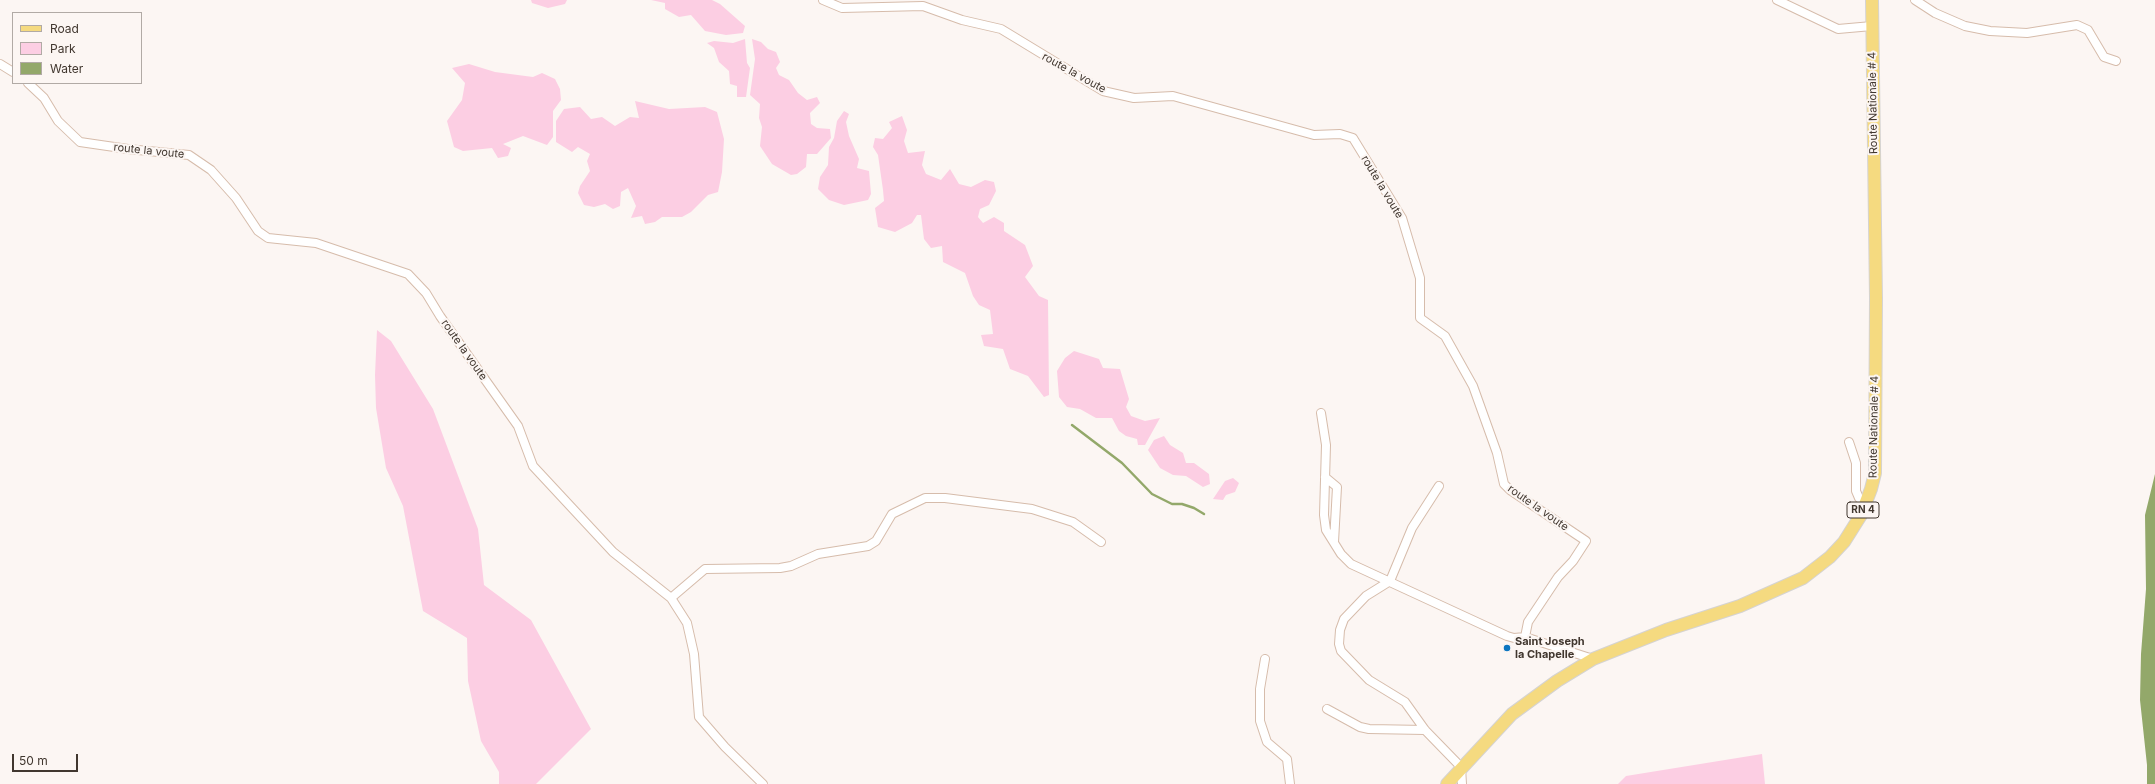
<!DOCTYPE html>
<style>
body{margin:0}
#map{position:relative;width:2155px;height:784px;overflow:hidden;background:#fcf6f3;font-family:Inter,sans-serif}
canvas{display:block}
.legend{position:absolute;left:12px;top:12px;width:130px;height:72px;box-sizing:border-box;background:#fcf6f3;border:1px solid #b1aaa5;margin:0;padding:5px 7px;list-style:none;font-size:12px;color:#41372f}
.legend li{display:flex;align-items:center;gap:8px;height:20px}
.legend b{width:20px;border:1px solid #b1aaa5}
.scale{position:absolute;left:12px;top:754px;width:66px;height:18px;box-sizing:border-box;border:2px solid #41372f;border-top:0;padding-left:5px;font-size:12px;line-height:14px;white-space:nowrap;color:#41372f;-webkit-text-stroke:3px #fcf6f3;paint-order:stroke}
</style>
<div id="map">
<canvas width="2155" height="784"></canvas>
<ul class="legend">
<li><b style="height:5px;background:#f5da80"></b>Road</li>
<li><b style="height:11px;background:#fccee3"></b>Park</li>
<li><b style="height:11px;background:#93a86a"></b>Water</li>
</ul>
<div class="scale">50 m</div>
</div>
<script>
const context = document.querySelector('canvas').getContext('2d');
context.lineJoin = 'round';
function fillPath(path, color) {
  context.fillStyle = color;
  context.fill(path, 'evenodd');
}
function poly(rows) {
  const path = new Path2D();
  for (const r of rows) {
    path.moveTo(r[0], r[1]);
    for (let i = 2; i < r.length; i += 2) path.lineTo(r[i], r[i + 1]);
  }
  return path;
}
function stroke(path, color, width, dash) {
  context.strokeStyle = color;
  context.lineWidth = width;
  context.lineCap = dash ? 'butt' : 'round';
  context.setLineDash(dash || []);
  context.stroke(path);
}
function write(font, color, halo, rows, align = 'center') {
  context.font = font + ' Inter,sans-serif';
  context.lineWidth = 4;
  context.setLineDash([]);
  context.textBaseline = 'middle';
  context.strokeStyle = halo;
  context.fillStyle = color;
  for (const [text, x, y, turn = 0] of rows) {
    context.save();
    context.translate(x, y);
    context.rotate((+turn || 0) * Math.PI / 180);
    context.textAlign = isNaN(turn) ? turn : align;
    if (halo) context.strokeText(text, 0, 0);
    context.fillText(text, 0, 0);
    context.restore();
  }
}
fillPath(poly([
 [531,0,567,0,565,4,548,8,532,3],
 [651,0,712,0,720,4,745,26,743,33,726,35,705,31,691,15,679,17,665,9,665,3],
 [745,39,747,63,750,68,746,97,737,97,737,86,730,84,729,71,719,62,714,48,707,43,714,41,733,43],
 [752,39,761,42,768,49,776,52,780,62,776,68,779,75,789,80,798,93,807,100,817,97,820,103,810,113,811,124,817,128,830,129,831,138,817,154,807,154,806,167,797,174,791,175,772,164,760,146,762,127,759,118,760,104,750,95,755,59],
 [469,64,495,72,533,77,542,73,555,79,560,89,561,100,553,111,553,137,547,145,523,136,503,144,511,148,508,156,498,158,492,148,463,151,454,147,447,121,462,100,465,83,452,68],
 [635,101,669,109,705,107,717,112,724,139,722,172,718,192,708,195,691,212,682,217,662,217,655,222,645,224,642,216,631,218,636,206,628,188,621,192,620,206,613,209,605,204,594,207,584,205,578,193,580,186,590,171,587,161,590,154,578,147,572,152,556,142,556,121,564,109,580,107,591,119,602,117,615,126,630,117,639,118],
 [844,111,849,114,846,122,849,136,859,159,857,168,869,171,871,194,868,200,844,205,829,200,818,189,820,177,828,165,829,147,834,138,837,121],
 [902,116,907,130,904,141,908,153,925,151,922,165,926,174,941,180,950,169,959,184,971,187,985,180,994,182,996,191,989,205,980,209,978,217,983,223,994,217,1004,223,1004,231,1025,245,1033,266,1025,277,1039,296,1048,300,1049,395,1044,397,1028,376,1010,369,1003,349,984,346,981,335,993,334,990,310,979,305,973,296,965,273,943,262,942,246,931,248,924,239,921,215,917,215,912,223,895,232,878,227,875,208,884,201,883,190,878,155,873,147,875,138,883,139,892,128,889,122],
 [377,330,391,341,433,409,478,529,484,585,531,620,591,729,536,784,499,784,499,772,481,741,468,681,467,638,423,611,403,506,386,468,376,408,375,375],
 [1074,351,1099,359,1103,368,1120,369,1129,399,1126,407,1131,416,1145,421,1160,418,1145,445,1138,445,1137,439,1126,436,1119,431,1112,418,1096,418,1080,409,1067,407,1059,397,1057,371,1065,358],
 [1164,436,1170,445,1183,453,1186,463,1194,463,1209,474,1210,484,1203,487,1186,476,1173,475,1160,468,1148,450,1154,440],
 [1233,478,1239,483,1235,492,1226,495,1223,500,1213,499,1225,481],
 [1762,754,1765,784,1618,784,1626,776]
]), '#fccee3');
fillPath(poly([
 [2155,474,2155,784,2147,784,2147,765,2140,700,2141,654,2146,589,2145,515]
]), '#93a86a');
stroke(poly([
 [1072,425,1122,463,1152,494,1172,504,1182,504,1194,508,1204,514]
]), '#93a86a', 2.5);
const minor = poly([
 [823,0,842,8,923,6,962,20,1001,29,1103,91,1134,98,1173,96,1314,135,1340,134,1353,138,1402,218,1420,278,1420,318,1445,336,1473,386,1497,453,1504,484,1510,490,1586,541,1573,561,1558,577,1528,622,1525,637,1593,659],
 [1777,0,1838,29,1872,26],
 [1915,0,1935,13,1965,26,1990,31,2027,33,2077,25,2088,30,2104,57,2116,61],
 [0,64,13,72],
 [28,83,44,98,58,121,80,142,128,149,189,155,211,170,236,198,258,231,268,238,316,243,408,274,426,293,440,316,518,426,533,466,613,552,671,598,687,623,694,654,699,717,725,747,763,784],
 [1321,413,1326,445,1324,515,1326,530,1341,554,1351,564,1507,636,1514,638,1525,637],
 [1849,442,1856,463,1856,491,1859,498,1866,504],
 [1325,477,1337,487,1334,542],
 [1439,486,1412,528,1390,581,1366,596,1344,619,1340,630,1339,644,1341,651,1369,680,1405,702,1425,730,1461,767,1462,784],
 [671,598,705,569,780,568,791,566,818,554,868,546,876,541,892,514,925,498,945,498,1032,509,1073,522,1101,542],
 [1265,659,1260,689,1260,721,1267,742,1287,759,1290,784],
 [1327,709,1360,727,1369,729,1425,730]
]);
const primary = poly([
 [1447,784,1512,714,1557,681,1593,659,1666,630,1740,606,1803,578,1830,557,1844,542,1861,515,1871,489,1875,473,1876,298,1872,0]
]);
stroke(minor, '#d6bcab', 10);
stroke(primary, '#d5d3d1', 14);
stroke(minor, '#fff', 8);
stroke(primary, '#f5da80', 12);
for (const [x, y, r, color] of [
 [1507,648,4,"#0b75c0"]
]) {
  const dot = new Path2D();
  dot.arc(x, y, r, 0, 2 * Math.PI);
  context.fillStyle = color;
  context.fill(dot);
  stroke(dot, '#fcf6f3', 1.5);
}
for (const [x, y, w] of [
 [1863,510,32]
]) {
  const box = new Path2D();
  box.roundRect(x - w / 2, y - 8, w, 16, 3);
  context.fillStyle = '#fcf6f3';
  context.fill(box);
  stroke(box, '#41372f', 1);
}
write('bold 10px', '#41372f', null, [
 ["RN 4",1863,510]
]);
write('11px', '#41372f', '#fcf6f3', [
 ["route la voute",1074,73,29],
 ["Route Nationale # 4",1873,103,-91],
 ["route la voute",149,151,6],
 ["route la voute",1382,187,59],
 ["route la voute",464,350,55],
 ["Route Nationale # 4",1874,427,-89],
 ["route la voute",1538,508,35]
]);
write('bold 11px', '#41372f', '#fcf6f3', [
 ["Saint Joseph",1515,642],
 ["la Chapelle",1515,655]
], 'left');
</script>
